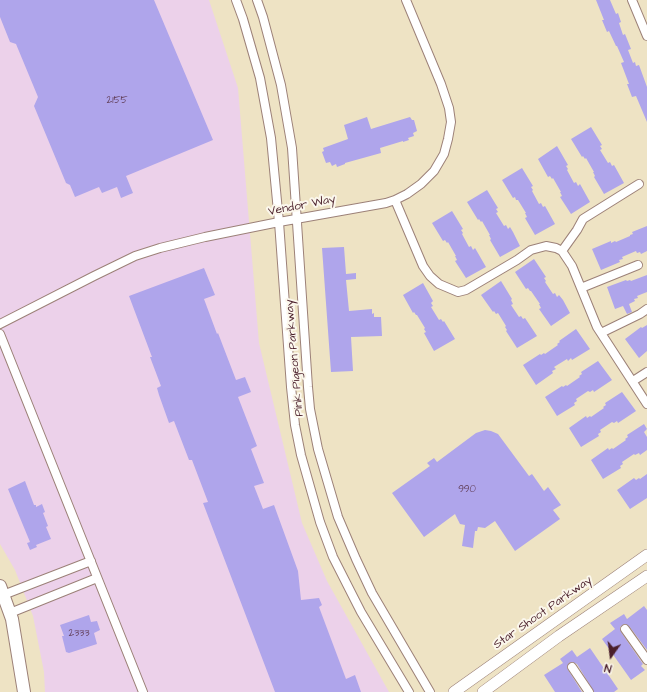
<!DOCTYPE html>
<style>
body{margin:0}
#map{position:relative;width:647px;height:692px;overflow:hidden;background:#eee3c4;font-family:"Architects Daughter",sans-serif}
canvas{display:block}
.north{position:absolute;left:591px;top:636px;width:40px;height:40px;-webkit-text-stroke:3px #fbf7ec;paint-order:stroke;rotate:194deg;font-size:11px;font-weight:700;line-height:16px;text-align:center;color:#4a1f2b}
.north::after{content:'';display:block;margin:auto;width:14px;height:18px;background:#4a1f2b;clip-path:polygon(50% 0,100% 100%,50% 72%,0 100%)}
</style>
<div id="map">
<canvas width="647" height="692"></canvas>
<div class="north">N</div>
</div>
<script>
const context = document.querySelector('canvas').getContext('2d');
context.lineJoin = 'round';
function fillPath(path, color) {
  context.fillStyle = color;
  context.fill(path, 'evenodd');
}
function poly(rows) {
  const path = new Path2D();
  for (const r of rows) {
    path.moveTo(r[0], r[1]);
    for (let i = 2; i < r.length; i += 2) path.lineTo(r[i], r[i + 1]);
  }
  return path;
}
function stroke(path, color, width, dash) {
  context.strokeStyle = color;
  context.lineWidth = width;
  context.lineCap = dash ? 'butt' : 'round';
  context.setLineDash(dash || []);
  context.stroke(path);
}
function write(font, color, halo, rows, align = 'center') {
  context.font = font + ' "Architects Daughter",sans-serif';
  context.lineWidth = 4;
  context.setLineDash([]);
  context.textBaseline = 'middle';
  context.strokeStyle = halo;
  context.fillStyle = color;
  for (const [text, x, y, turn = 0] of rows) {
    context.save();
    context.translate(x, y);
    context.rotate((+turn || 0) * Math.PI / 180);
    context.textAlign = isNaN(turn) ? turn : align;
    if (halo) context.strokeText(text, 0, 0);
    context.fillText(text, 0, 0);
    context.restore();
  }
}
fillPath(poly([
 [0,0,209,0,238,88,259,343,302,523,327,581,389,692,45,692,44,672,33,616,15,570,0,544]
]), '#ecd1ea');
fillPath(poly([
 [0,0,154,0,213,140,126,176,133,193,121,198,117,187,102,193,99,187,75,197,70,185,66,183,34,106,38,97,16,44,10,42,0,17],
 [596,0,610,0,616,14,618,13,621,22,619,23,623,35,625,34,631,49,628,50,633,63,635,62,636,66,639,65,647,87,647,122,636,96,632,97,627,84,629,84,621,63,624,62,617,46,616,46,609,31,607,32,602,20,604,20],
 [367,117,371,129,410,117,412,120,414,120,417,131,413,133,414,136,408,138,409,140,403,142,403,141,380,148,381,153,345,163,345,164,337,167,336,164,332,166,330,162,326,163,322,152,324,151,323,148,348,139,344,125],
 [591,127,602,145,600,146,602,149,600,150,608,163,610,162,612,166,614,165,624,183,604,194,594,177,595,176,593,172,594,172,586,158,585,159,583,156,582,157,571,139],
 [557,146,568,165,566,166,568,169,567,170,574,183,576,182,578,186,580,184,590,202,571,214,560,197,562,196,560,192,561,192,553,178,552,179,550,176,548,177,538,159],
 [522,168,533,186,531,187,533,190,532,191,539,204,541,203,543,207,545,206,555,224,535,235,525,218,527,217,525,213,526,213,518,200,516,200,515,197,513,198,502,180],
 [487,190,498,208,496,209,498,212,496,213,504,226,506,225,508,229,510,227,513,232,520,246,500,257,490,240,491,239,489,235,490,235,482,221,481,222,479,219,478,220,467,202],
 [452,211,463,229,461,230,463,233,462,234,469,247,471,246,473,250,475,248,486,267,466,278,455,261,457,260,455,256,456,256,448,242,447,243,445,240,443,241,432,223],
 [647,226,647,251,641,254,640,252,637,253,636,251,622,257,623,259,619,260,620,262,601,270,592,249,611,241,611,243,615,241,616,242,630,236,630,235,633,234,632,232],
 [344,247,346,274,356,273,356,279,346,280,349,311,372,309,372,314,374,313,374,317,381,317,382,336,351,337,353,371,331,372,322,248],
 [534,259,546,277,544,278,546,281,545,282,553,294,555,293,557,297,559,295,563,300,570,313,551,326,539,309,541,308,539,304,540,304,531,291,530,291,528,288,526,289,515,272],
 [204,268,215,295,204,299,217,334,218,333,236,380,245,377,251,392,238,397,257,446,251,449,264,483,254,486,263,509,274,505,298,571,301,600,319,598,322,605,319,607,346,679,355,675,361,692,275,692,203,503,208,502,192,460,189,460,174,421,169,423,159,395,157,388,161,386,150,357,152,357,129,296],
 [647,275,647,292,637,296,638,298,634,299,635,301,629,304,632,312,627,314,623,306,615,309,607,287,626,280,627,281,630,280,631,281],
 [501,281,512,299,511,300,513,304,511,305,519,317,521,316,523,319,525,318,537,336,517,348,506,331,507,330,505,327,506,326,498,313,496,314,494,311,493,312,481,295],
 [423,283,433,301,431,303,433,306,431,307,439,320,441,319,443,322,444,321,455,339,434,351,424,333,426,332,424,329,425,328,417,315,416,315,414,312,413,313,403,295],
 [647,325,647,351,639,358,625,339,641,327,642,328],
 [576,329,590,349,572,360,571,358,568,361,567,359,554,367,556,369,552,371,553,373,536,385,523,365,540,354,541,355,544,353,545,354,558,345,557,344,560,342,559,341],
 [598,361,612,380,594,392,593,390,590,392,588,391,576,399,577,401,574,403,575,405,557,416,545,397,562,386,563,387,566,385,567,386,580,377,579,376,582,374,581,372],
 [622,392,636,411,618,423,617,421,614,423,612,422,600,430,601,432,598,434,599,436,581,447,569,428,586,416,587,418,590,416,591,417,604,408,603,407,606,405,605,403],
 [644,424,647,429,644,432,647,437,647,450,640,455,639,453,635,455,634,454,622,462,623,464,620,466,621,468,603,479,591,460,608,448,609,450,612,448,613,449,626,440,625,439,628,437,627,435],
 [485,430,491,431,498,434,529,476,532,474,544,491,548,487,561,505,553,510,560,519,515,551,495,521,485,528,478,527,477,531,475,531,473,548,462,546,465,525,460,524,455,514,424,537,392,493,430,466,427,463,434,458,437,462,476,433],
 [647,474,647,498,630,509,617,490,634,478,636,480,639,478,640,479],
 [25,481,34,505,36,505,36,507,42,504,45,512,43,513,48,526,46,527,51,539,36,545,37,547,30,550,27,543,30,542,8,489],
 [644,606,647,610,647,650,629,626,624,624,620,627,621,632,643,664,641,666,645,670,631,680,602,639,615,629,610,623,624,614,627,619],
 [89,615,91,622,97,621,100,630,94,633,97,644,69,653,66,652,62,636,64,636,60,625],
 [590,648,618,689,614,692,594,692,577,664,572,662,569,663,567,668,582,692,555,692,544,675,563,663,560,659,572,650,577,657]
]), '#afa5eb');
const minor = poly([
 [236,0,243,19,260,78,271,138,279,222,291,387,295,425,301,455,320,522,333,557,361,612,409,692],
 [257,0,263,17,281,85,292,148,308,387,310,409,318,449,338,517,356,559,372,593,430,692],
 [632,0,647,36],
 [395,200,423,266,430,276,439,284,458,292,466,290,517,260,531,250,546,246,556,248,562,251,572,266,597,327,647,404],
 [562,251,577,230,583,219,639,184],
 [581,288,638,265],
 [0,324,94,276,135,256,160,248,205,237,279,222,386,203,395,200,407,194,421,184,434,171,444,154,448,139,451,122,449,108,441,84,406,0],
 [601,333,640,314,647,309],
 [0,334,143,692],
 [633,381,647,372],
 [3,595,91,561],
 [10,613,97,578],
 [625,629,647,660],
 [572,667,589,692]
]);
const tertiary = poly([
 [454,692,647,555],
 [483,692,559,636,647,576]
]);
const secondary = poly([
 [0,586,12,619,24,692]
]);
stroke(minor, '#9c8178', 10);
stroke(tertiary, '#9c8178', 12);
stroke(secondary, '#9c8178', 14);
stroke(minor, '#fff', 8);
stroke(tertiary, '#fff', 11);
stroke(secondary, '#fff', 12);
write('10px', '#63405b', null, [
 ["2155",117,101],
 ["990",467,490],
 ["2333",79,634]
]);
write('12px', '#4a1f2b', '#fbf7ec', [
 ["Vendor Way",302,206,-11],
 ["Pink Pigeon Parkway",295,358,-95],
 ["Star Shoot Parkway",543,613,-35]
]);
</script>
